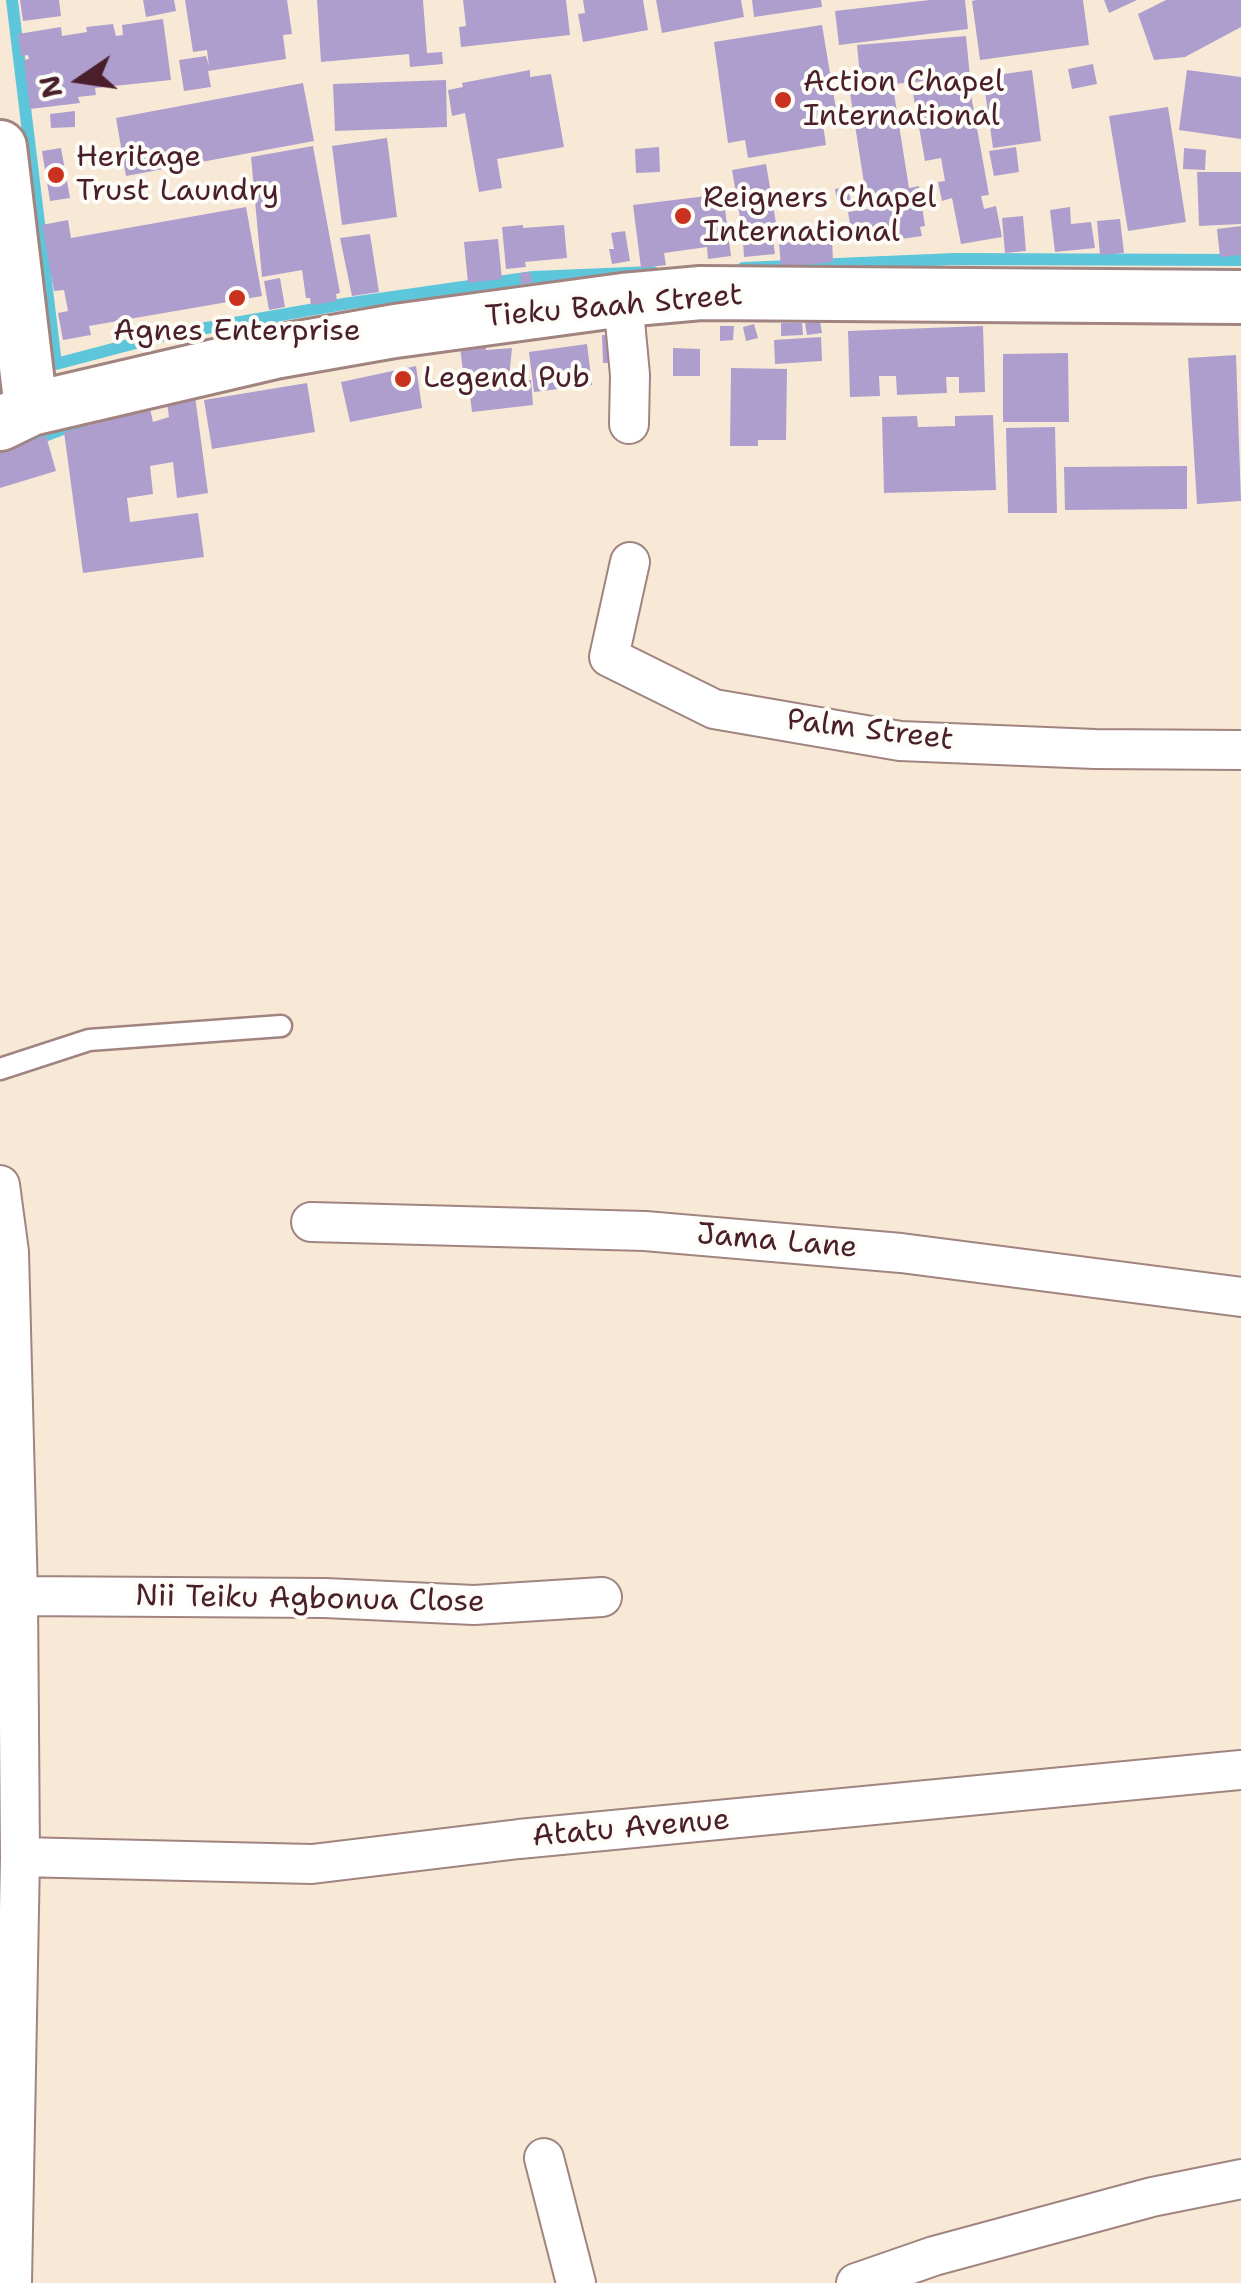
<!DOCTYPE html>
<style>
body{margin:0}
#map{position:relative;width:1241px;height:2283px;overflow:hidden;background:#f8e9d6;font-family:"Shantell Sans",sans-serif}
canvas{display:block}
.north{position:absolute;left:30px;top:30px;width:100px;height:100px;-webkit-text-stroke:8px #fdfcf7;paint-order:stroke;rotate:257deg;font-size:28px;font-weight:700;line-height:40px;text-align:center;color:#4a1f2b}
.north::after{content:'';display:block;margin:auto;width:35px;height:45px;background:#4a1f2b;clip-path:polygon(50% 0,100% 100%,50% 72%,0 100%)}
</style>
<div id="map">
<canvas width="1241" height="2283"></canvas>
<div class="north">N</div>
</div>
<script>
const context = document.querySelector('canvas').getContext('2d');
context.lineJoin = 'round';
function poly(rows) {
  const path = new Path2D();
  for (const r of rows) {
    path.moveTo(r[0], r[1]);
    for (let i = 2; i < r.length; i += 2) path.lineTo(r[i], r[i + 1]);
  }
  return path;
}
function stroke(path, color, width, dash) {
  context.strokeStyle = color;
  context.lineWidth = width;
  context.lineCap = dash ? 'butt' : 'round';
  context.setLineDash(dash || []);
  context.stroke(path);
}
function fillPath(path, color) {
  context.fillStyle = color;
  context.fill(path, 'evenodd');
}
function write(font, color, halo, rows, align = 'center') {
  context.font = font + ' "Shantell Sans",sans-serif';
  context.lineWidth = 8;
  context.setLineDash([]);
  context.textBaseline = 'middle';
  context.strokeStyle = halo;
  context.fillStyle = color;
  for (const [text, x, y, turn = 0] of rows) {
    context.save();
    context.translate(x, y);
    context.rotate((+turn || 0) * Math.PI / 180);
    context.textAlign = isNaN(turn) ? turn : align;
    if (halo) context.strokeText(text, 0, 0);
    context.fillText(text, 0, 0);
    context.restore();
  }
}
stroke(poly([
 [12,0,56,364,166,335,344,304,533,277,653,272],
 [743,268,955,259,1241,260],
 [0,453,84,421]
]), '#5ec6da', 12);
fillPath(poly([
 [20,0,59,0,61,16,23,21],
 [143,0,174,0,176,11,146,17],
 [185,0,287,0,292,34,283,35,286,59,208,71,211,87,184,91,179,60,206,56,209,66,207,50,193,52],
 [317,0,423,0,427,53,442,52,443,64,410,67,409,54,321,62],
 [463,0,566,0,570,35,461,47,459,27,466,26],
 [583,0,643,0,648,30,583,42,578,14,585,13],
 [656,0,741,0,744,17,662,33],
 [752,0,821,0,822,7,754,17],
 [930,0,965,0,968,29,839,45,835,11],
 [976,0,1083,0,1089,45,980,60,972,1],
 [1104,0,1137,0,1109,13],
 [1166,0,1241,0,1241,27,1185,57,1154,60,1138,14],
 [163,19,171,80,95,88,96,95,78,97,80,103,30,109,24,60,29,59,28,55,21,56,18,34,61,27,62,36,87,32,86,27,113,24,116,36,123,35,122,25],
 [822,25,837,115,822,118,826,145,748,158,745,140,728,143,714,42],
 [966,36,970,77,861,87,857,45],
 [1093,64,1097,84,1072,89,1068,69],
 [530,70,530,77,551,74,564,147,497,159,502,188,479,192,465,113,452,116,448,90,463,87,462,83],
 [1032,70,1041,141,993,148,983,77],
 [1187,70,1241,77,1241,139,1179,130],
 [968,78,989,195,981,196,984,209,996,206,1002,237,961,244,952,198,942,201,938,182,945,181,941,158,925,161,912,88],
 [446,80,447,127,335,131,333,84],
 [303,83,314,141,126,176,116,118],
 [893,87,909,188,919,186,925,226,920,227,922,236,880,242,878,229,874,229,875,233,852,236,848,212,868,209,850,93],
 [1168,107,1186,222,1128,231,1109,116],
 [75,111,75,127,51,128,50,114],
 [387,138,397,217,342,225,332,146],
 [313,146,340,293,336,294,337,301,311,305,310,298,306,298,302,270,262,277,251,157],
 [659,147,660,172,636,173,635,149],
 [1016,147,1019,172,994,176,989,151],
 [61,148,70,198,50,201,42,151],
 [1184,148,1206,150,1205,170,1183,169],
 [766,164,777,229,743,235,732,170],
 [1197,172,1241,172,1241,224,1199,226],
 [848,187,851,201,837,202,835,189],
 [723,194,731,256,708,259,707,247,664,253,666,265,641,268,633,205],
 [246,207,262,296,89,326,91,335,63,340,58,313,68,311,64,290,54,291,42,225,68,220,71,238],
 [1070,207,1071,224,1091,222,1095,248,1055,252,1050,210],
 [1023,216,1026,251,1005,253,1002,218],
 [1120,219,1124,253,1100,255,1097,221],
 [523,225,523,228,564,225,567,258,525,262,526,267,506,269,502,227],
 [1241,226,1241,255,1220,257,1217,229],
 [625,231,630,261,612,264,609,249,614,249,611,233],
 [370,234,379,292,352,296,340,238],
 [832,238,833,262,781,267,779,243],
 [498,239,502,279,468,283,464,242],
 [773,240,775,254,744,257,743,242],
 [530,272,532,283,521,284,520,273],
 [280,278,285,307,269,310,264,281],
 [820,321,822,333,807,335,805,323],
 [781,323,802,323,803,335,781,336],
 [754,324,758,338,746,341,743,327],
 [720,326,734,326,733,340,720,341],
 [983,326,985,392,959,393,959,377,946,377,947,393,897,395,896,376,879,376,880,396,850,397,848,331],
 [602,335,620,335,621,363,603,363],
 [821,337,822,361,775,364,774,340],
 [485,344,486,350,512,348,509,378,489,380,490,384,531,380,533,405,472,412,470,395,466,395,460,347],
 [587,344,592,385,534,392,529,352],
 [673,348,700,349,700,376,673,376],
 [1068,353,1069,422,1003,422,1003,354],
 [1236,355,1241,501,1197,504,1188,358],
 [416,366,422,408,350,422,341,382],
 [731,368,787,369,786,440,758,440,758,446,730,446],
 [307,383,315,432,212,449,204,400],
 [195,396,208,493,177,498,173,462,150,466,153,494,127,498,130,522,198,513,204,557,83,573,64,432,150,409,153,422,169,417,167,402],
 [993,415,996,490,884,493,882,417,917,416,918,427,955,426,955,416],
 [1055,427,1057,513,1008,513,1006,428],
 [46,436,56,471,0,488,0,450],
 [1187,466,1187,509,1065,510,1064,467]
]), '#ae9ecd');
const lane = poly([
 [0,1069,89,1040,281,1026]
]);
const street = poly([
 [623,300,630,375,629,424],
 [630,562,609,657,714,709,900,741,1095,749,1241,750],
 [0,1185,9,1252,18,1596,20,1857,12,2283],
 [311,1222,645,1231,901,1253,1241,1297],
 [18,1596,325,1598,474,1605,602,1597],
 [20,1857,312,1864,519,1839,1241,1770],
 [544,2158,576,2283],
 [856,2283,934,2256,1152,2197,1241,2179]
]);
const secondary = poly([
 [0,147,31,409],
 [0,424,31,409,275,352,395,331,623,300,701,293,1241,297]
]);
stroke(lane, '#a18480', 25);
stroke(street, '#a18480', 42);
stroke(secondary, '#a18480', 58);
stroke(lane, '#fff', 20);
stroke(street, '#fff', 38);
stroke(secondary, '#fff', 52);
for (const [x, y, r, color] of [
 [783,100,10,"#c8321e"],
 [56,175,10,"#c8321e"],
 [683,216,10,"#c8321e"],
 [237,298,10,"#c8321e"],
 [403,379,10,"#c8321e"]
]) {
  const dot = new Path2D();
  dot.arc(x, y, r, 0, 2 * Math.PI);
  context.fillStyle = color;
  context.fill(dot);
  stroke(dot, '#fdfcf7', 4);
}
write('30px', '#4a1f2b', '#fdfcf7', [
 ["Action Chapel",803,83],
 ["International",803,117],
 ["Heritage",76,158],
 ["Trust Laundry",76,192],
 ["Reigners Chapel",703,199],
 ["International",703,233],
 ["Agnes Enterprise",237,332,"center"],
 ["Legend Pub",423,379]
], 'left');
write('30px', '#4a1f2b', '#fdfcf7', [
 ["Tieku Baah Street",614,307,-5],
 ["Palm Street",870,731,7],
 ["Jama Lane",777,1242,5],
 ["Nii Teiku Agbonua Close",310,1600,1],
 ["Atatu Avenue",631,1829,-5]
]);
</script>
